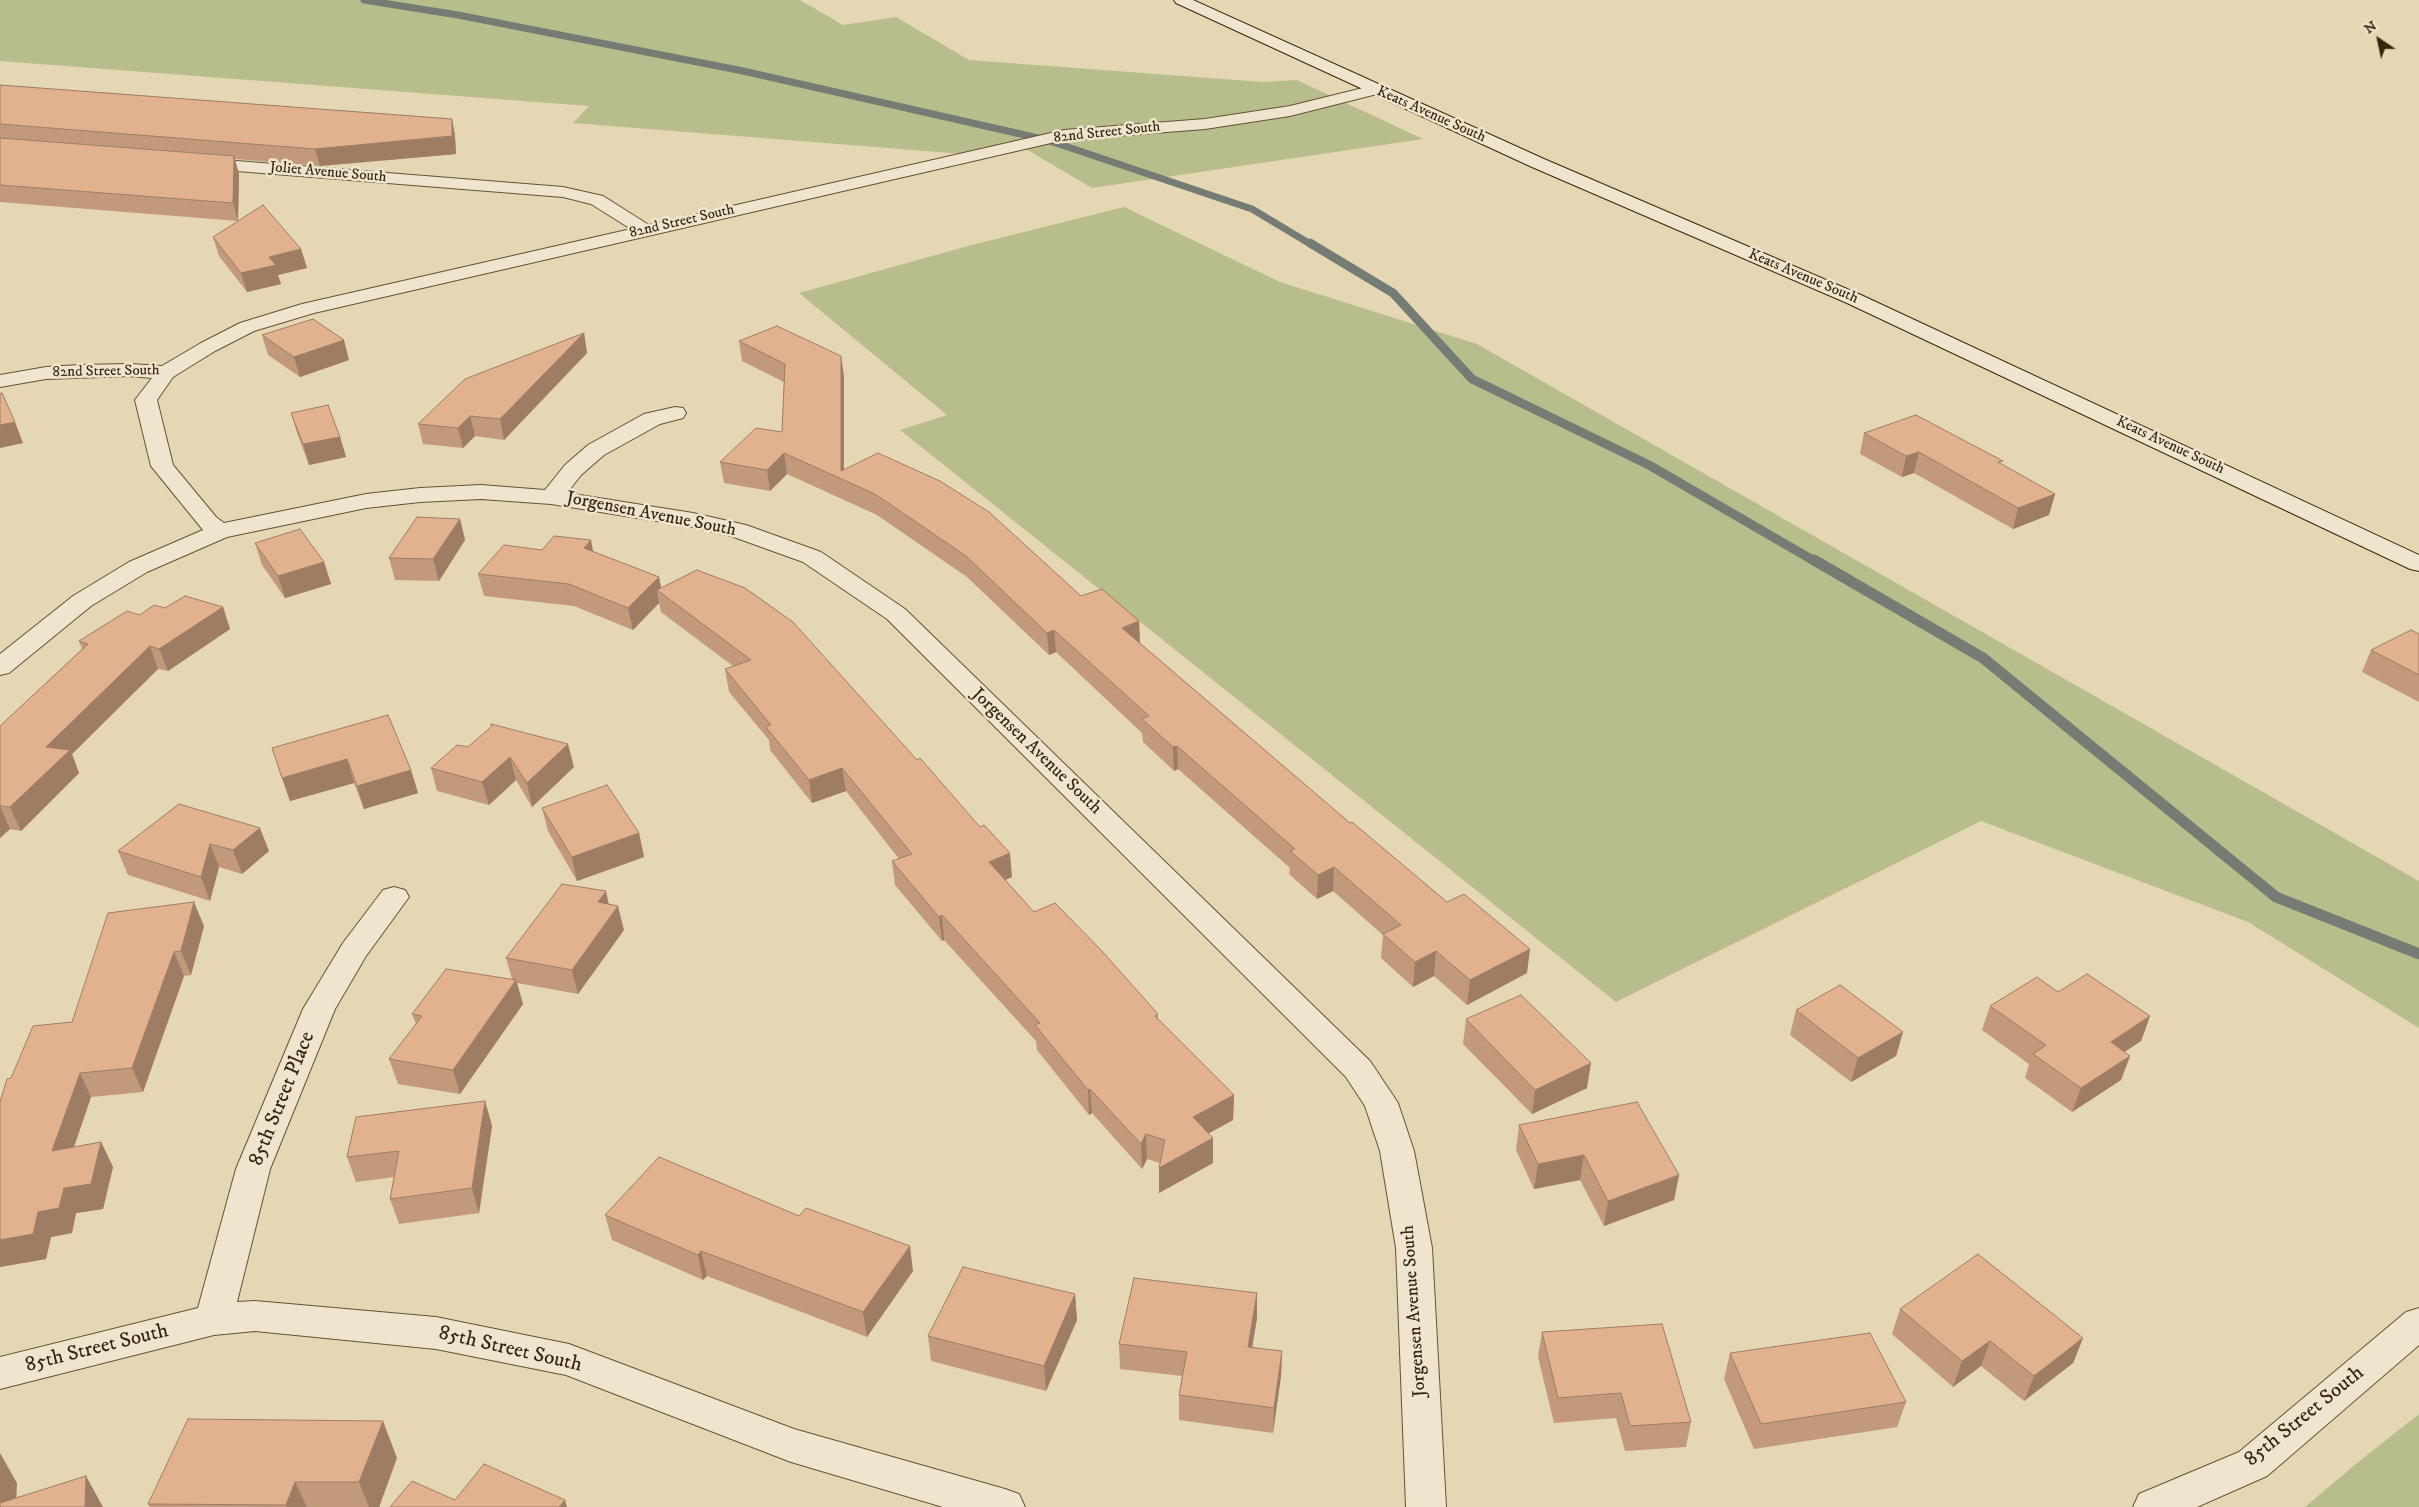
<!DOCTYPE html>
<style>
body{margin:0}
#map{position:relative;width:2419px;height:1507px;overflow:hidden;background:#e6d7b4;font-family:"IM FELL DW Pica",serif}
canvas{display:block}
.north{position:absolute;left:2354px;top:15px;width:50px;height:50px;-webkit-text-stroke:4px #efe5ce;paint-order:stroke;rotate:326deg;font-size:14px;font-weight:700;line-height:20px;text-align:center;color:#38250d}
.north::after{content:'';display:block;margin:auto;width:18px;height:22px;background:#38250d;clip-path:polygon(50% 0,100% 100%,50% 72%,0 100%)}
</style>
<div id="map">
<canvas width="2419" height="1507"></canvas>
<div class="north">N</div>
</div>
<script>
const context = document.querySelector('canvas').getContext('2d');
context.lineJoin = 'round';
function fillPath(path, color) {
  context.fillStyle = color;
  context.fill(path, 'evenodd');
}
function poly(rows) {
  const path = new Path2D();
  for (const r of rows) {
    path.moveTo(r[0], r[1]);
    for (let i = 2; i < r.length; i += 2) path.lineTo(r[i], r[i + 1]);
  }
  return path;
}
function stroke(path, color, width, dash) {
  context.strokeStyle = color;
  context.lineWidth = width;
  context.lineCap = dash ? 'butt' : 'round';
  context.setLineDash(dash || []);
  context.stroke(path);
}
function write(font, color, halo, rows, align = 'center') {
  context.font = font + ' "IM FELL DW Pica",serif';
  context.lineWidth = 5;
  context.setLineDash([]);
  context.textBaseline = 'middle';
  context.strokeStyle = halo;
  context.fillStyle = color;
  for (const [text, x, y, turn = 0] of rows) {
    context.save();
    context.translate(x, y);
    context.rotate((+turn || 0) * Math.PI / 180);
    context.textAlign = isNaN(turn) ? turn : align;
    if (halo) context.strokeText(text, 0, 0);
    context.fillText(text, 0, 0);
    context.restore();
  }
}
fillPath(poly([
 [0,0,800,0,843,25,896,17,969,60,1263,82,1297,80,1423,139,1092,188,1019,145,976,155,573,123,589,106,0,61],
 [1124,207,1280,282,1477,344,2419,881,2419,1028,2248,922,1981,821,1616,1002,900,430,947,415,799,293,968,246],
 [2419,1414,2419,1507,2305,1507,2357,1463]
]), '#b7be8b');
stroke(poly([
 [364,0,458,15,743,71,1047,140,1252,209,1312,245]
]), '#747c74', 7);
stroke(poly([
 [1310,243,1393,293,1472,379,1649,465,1816,562]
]), '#747c74', 9);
stroke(poly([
 [1814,560,1983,658,2276,897,2419,954]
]), '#747c74', 11);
const street = poly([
 [1375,85,1381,87,1383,90,1381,93,1290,116,1205,129,1064,140,314,313,254,331,215,351,173,377,157,400,173,465,216,517,224,523,366,494,420,488,481,485,545,490,565,465,588,445,644,414,675,407,683,408,686,413,683,418,660,424,604,455,581,475,567,493,693,513,746,525,821,552,905,609,1370,1061,1398,1103,1414,1151,1432,1248,1446,1507,1406,1507,1396,1248,1380,1151,1365,1106,1346,1077,887,619,803,562,731,536,693,527,551,504,481,499,420,502,366,508,227,537,147,572,91,606,9,673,0,675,0,654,73,596,129,562,203,530,151,466,135,400,152,378,130,376,46,379,0,387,0,375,46,367,80,365,130,364,162,366,201,343,240,323,302,304,631,229,591,204,563,197,199,168,193,167,190,163,193,159,199,158,563,187,603,196,649,225,1064,130,1205,119,1290,106,1375,85],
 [394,887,405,890,409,897,366,956,335,1009,270,1169,237,1302,255,1301,436,1317,569,1344,794,1429,1005,1489,1019,1494,1025,1507,943,1507,791,1462,566,1375,436,1349,255,1331,214,1335,0,1389,0,1357,198,1308,236,1169,303,1009,343,943,383,890,394,887],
 [2419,1308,2419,1345,2267,1476,2197,1507,2133,1507,2139,1494,2239,1452,2406,1312,2419,1308]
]);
const secondary = poly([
 [1174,0,1193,0,1544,159,1861,295,2419,555,2419,571,2410,569,1847,303,1532,167,1176,3,1174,0]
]);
stroke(street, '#645237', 2);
stroke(secondary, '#38250d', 2);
fillPath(street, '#efe5ce');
fillPath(secondary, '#efe5ce');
fillPath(poly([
 [0,85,452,119,455,136,456,154,320,166,235,159,239,174,238,221,0,202],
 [213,237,301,249,307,268,278,275,281,284,247,292,219,256],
 [584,333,587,353,504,440,475,436,463,448,423,444,418,424],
 [262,335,349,360,300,377,268,355],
 [739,341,844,376,844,470,1081,596,1139,621,1140,643,1350,823,1527,973,1467,1005,1434,976,1413,987,1381,958,1383,935,1333,891,1317,899,1289,874,1290,868,1178,769,1174,771,1143,742,1142,733,1056,652,1049,655,967,577,877,515,787,474,770,491,724,483,720,462,782,432,784,382,742,361],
 [291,413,340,437,346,457,309,465,297,433],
 [1864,433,2055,494,2049,515,2013,529,1914,473,1902,477,1860,454],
 [460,519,465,540,439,581,395,580,389,558],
 [255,543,324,562,331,584,285,598,262,565],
 [542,550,593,552,659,577,661,588,697,570,1012,877,1005,880,1034,912,1158,1014,1158,1019,1234,1095,1233,1120,1209,1133,1213,1163,1159,1193,1159,1168,1160,1163,1147,1159,1142,1169,1092,1113,1089,1115,1037,1050,1036,1041,944,940,942,941,895,885,892,861,899,859,846,791,812,803,770,750,769,740,729,692,725,669,733,666,661,612,659,603,633,630,574,606,484,596,478,574],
 [223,607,230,629,168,671,158,669,72,754,79,773,21,831,10,829,0,838,0,726,82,649,79,641,140,615,165,608],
 [2419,634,2419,702,2362,672,2371,650],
 [491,724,574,767,532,807,516,780,489,805,437,791,431,768,468,747,491,727],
 [272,748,411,770,418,793,364,809,354,783,290,801],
 [179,804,269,851,242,874,219,867,210,901,128,875,118,851],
 [542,808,639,833,644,857,577,881,548,831],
 [609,904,624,930,578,994,517,983,523,1004,460,1094,398,1084,389,1059,416,1024,412,1014,512,979,506,958],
 [204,926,191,975,184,976,143,1092,91,1097,74,1147,101,1142,113,1167,103,1209,76,1213,72,1233,51,1237,46,1259,0,1267,0,1102,11,1078],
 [2058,992,2150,1016,2141,1041,2124,1052,2130,1056,2121,1080,2072,1112,2025,1078,2029,1064,1982,1030,1990,1006],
 [1796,1010,1903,1032,1896,1056,1851,1082,1790,1035],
 [1466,1019,1587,1088,1532,1114,1463,1044],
 [485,1101,492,1126,479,1213,399,1224,390,1199,394,1177,356,1182,347,1157],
 [1519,1125,1679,1175,1674,1200,1604,1226,1580,1180,1534,1189,1516,1150],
 [605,1215,913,1271,867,1337,707,1276,703,1280,612,1240],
 [1257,1293,1257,1318,1252,1348,1282,1351,1281,1376,1273,1433,1179,1420,1179,1395,1182,1376,1120,1369,1119,1344],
 [1075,1294,1077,1320,1046,1391,931,1361,928,1336],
 [1900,1309,2083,1338,2073,1363,2024,1401,1981,1366,1953,1387,1892,1334],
 [1542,1332,1691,1422,1686,1447,1625,1451,1616,1418,1554,1423,1538,1357],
 [1730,1353,1906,1402,1897,1427,1754,1449,1724,1379],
 [397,1458,379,1507,150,1507,148,1504]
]), '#c2997b');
fillPath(poly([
 [452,119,455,136,456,154,320,166,315,149],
 [234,156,239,174,238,221,233,203],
 [301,249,307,268,278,275,281,284,247,292,241,273,269,257],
 [584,333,587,353,504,440,500,419],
 [344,340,349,360,300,377,294,357],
 [841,356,844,376,844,480,841,471],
 [470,416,475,436,463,448,458,428],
 [15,422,23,443,0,448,0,425],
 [340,437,346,457,309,465,303,444],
 [1919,452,1914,473,1902,477,1906,456],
 [784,453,787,474,770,491,767,470],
 [2055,494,2049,515,2013,529,2018,508],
 [460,519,465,540,439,581,433,559],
 [591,540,595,562,584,548],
 [324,562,331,584,285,598,278,576],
 [659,577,662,594,657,590,659,603,633,630,628,608],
 [223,607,230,629,168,671,159,649],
 [1139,621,1140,643,1122,628],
 [1054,630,1056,652,1049,655,1047,633],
 [150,646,158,669,72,754,79,773,21,831,10,807,46,747],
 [568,744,574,767,532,807,527,783],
 [1177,746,1178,769,1174,771,1173,747],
 [510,757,516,780,489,805,482,782],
 [347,759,354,783,290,801,282,778],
 [842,768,846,791,812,803,809,780],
 [411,770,418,793,364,809,357,786],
 [0,806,10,829,0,838],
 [260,828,269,851,242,874,233,850],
 [639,833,644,857,577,881,572,857],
 [210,844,219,867,210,901,201,877],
 [1010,853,1012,877,991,886,989,862],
 [1334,867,1333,891,1317,899,1318,875],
 [606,891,611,915,598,902],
 [194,902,204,926,191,975,181,951],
 [618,906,624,930,578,994,572,970],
 [942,915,944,940,942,941,939,917],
 [1530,949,1527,973,1467,1005,1470,980],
 [1436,951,1434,976,1413,987,1415,962],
 [174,952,184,976,143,1092,132,1068],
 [516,980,523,1004,460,1094,453,1070],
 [2150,1016,2141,1041,2102,1067,2111,1042],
 [1903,1032,1896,1056,1851,1082,1858,1058],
 [2130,1056,2121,1080,2072,1112,2081,1088],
 [1591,1063,1587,1088,1532,1114,1535,1090],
 [80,1073,91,1097,64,1176,52,1151],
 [1090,1089,1092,1113,1089,1115,1088,1090],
 [1234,1095,1233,1120,1193,1142,1193,1117],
 [485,1101,492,1126,479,1213,472,1188],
 [1146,1134,1147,1159,1142,1169,1141,1144],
 [1213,1138,1213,1163,1159,1193,1159,1168],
 [101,1142,113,1167,103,1209,76,1213,72,1233,51,1237,46,1259,0,1267,0,1240,38,1212,64,1188],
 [1584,1155,1580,1180,1534,1189,1538,1164],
 [1679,1175,1674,1200,1604,1226,1608,1201],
 [910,1246,913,1271,867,1337,863,1312],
 [701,1251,707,1276,703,1280,698,1255],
 [1257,1293,1257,1318,1248,1372,1248,1347],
 [1075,1294,1077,1320,1046,1391,1044,1366],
 [2083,1338,2073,1363,2024,1401,2034,1376],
 [1990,1341,1981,1366,1953,1387,1962,1361],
 [1282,1351,1281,1376,1273,1433,1274,1408],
 [383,1421,397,1458,379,1507,369,1507,359,1482],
 [0,1453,17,1483,16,1507,0,1507],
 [86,1476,103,1507,85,1507],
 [295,1482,307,1507,287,1507,286,1505],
 [565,1500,567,1507,559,1507]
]), '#9e7d64');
const building = poly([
 [0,85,452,119,452,136,315,149,0,124,0,85],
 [0,138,234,156,233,203,0,185,0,138],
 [263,205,301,249,269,257,276,265,241,273,213,237,263,205],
 [313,319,344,340,294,357,262,335,313,319],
 [777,326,841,356,841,471,878,453,940,481,989,512,1081,596,1102,589,1139,621,1122,628,1350,823,1352,822,1447,902,1464,894,1530,949,1470,980,1436,951,1415,962,1383,934,1401,925,1334,867,1318,875,1290,851,1295,849,1177,746,1173,747,1142,719,1149,716,1054,630,1047,633,966,556,875,494,784,453,767,470,720,462,756,428,782,432,785,364,739,341,777,326],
 [584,333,500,419,470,416,458,428,418,424,465,379,584,333],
 [2,393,15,422,0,425,0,394,2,393],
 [328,405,340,437,303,444,291,413,328,405],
 [1916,415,2003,461,1998,462,2055,494,2018,508,1919,452,1906,456,1864,433,1916,415],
 [417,517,460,519,433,559,389,558,417,517],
 [300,529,324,562,278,576,255,543,300,529],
 [554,536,591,540,584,548,659,577,628,608,569,584,478,574,504,545,542,550,554,536],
 [697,570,745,588,793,622,917,760,920,758,980,827,984,825,1010,853,989,862,1034,912,1055,903,1101,950,1158,1014,1155,1016,1234,1095,1193,1117,1213,1138,1159,1168,1165,1140,1146,1134,1141,1144,1090,1089,1088,1090,1035,1025,1040,1023,942,915,939,917,892,861,912,854,842,768,809,780,766,727,771,725,725,669,751,660,657,590,697,570],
 [185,596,223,607,159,649,150,646,46,747,70,750,10,807,0,806,0,726,88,644,79,641,127,611,140,615,154,605,165,608,185,596],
 [2411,630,2419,634,2419,675,2371,650,2411,630],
 [388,715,411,770,357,786,347,759,282,778,272,748,388,715],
 [491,724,568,744,527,783,510,757,482,782,431,768,457,745,468,747,492,726,491,724],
 [607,785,639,833,572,857,542,808,607,785],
 [179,804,260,828,233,850,210,844,201,877,118,851,179,804],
 [562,884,606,891,598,902,618,906,572,970,506,958,562,884],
 [194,902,181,951,174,952,132,1068,80,1073,52,1151,101,1142,91,1184,64,1188,59,1208,38,1212,33,1234,0,1240,0,1102,7,1079,11,1078,33,1026,72,1022,108,913,194,902],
 [446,969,516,980,453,1070,389,1059,422,1016,412,1014,446,969],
 [2087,974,2150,1016,2111,1042,2130,1056,2081,1088,2033,1054,2046,1045,1990,1006,2037,977,2058,992,2087,974],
 [1840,985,1903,1032,1858,1058,1796,1010,1840,985],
 [1521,995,1591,1063,1535,1090,1466,1019,1521,995],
 [485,1101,472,1188,390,1199,399,1151,347,1157,356,1117,485,1101],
 [1637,1102,1679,1175,1608,1201,1584,1155,1538,1164,1519,1125,1637,1102],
 [659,1157,799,1216,806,1208,910,1246,863,1312,701,1251,698,1255,605,1215,659,1157],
 [1978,1254,2083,1338,2034,1376,1990,1341,1962,1361,1900,1309,1978,1254],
 [963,1267,1075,1294,1044,1366,928,1336,963,1267],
 [1134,1278,1257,1293,1248,1347,1282,1351,1274,1408,1179,1395,1187,1352,1119,1344,1134,1278],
 [1662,1324,1691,1422,1630,1426,1621,1393,1558,1398,1542,1332,1662,1324],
 [1870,1333,1906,1402,1761,1424,1730,1353,1870,1333],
 [188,1419,383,1421,359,1482,295,1482,286,1505,148,1504,188,1419],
 [484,1464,565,1500,559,1507,390,1507,412,1481,455,1500,484,1464],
 [86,1476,85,1507,0,1507,0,1503,86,1476]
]);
fillPath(building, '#e2b28f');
stroke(building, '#9e7d64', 1);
write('15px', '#38250d', '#efe5ce', [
 ["Keats Avenue South",1431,115,24],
 ["82nd Street South",1107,133,-6],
 ["Joliet Avenue South",328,173,5],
 ["82nd Street South",682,222,-13],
 ["Keats Avenue South",1803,277,23],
 ["82nd Street South",106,372,-1],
 ["Keats Avenue South",2170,446,25]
]);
write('18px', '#38250d', '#efe5ce', [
 ["Jorgensen Avenue South",651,515,11],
 ["Jorgensen Avenue South",1036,752,44],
 ["Jorgensen Avenue South",1415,1311,-94]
]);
write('21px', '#38250d', '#efe5ce', [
 ["85th Street Place",283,1099,-68],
 ["85th Street South",97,1349,-14],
 ["85th Street South",510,1350,13],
 ["85th Street South",2305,1417,-39]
]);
</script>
